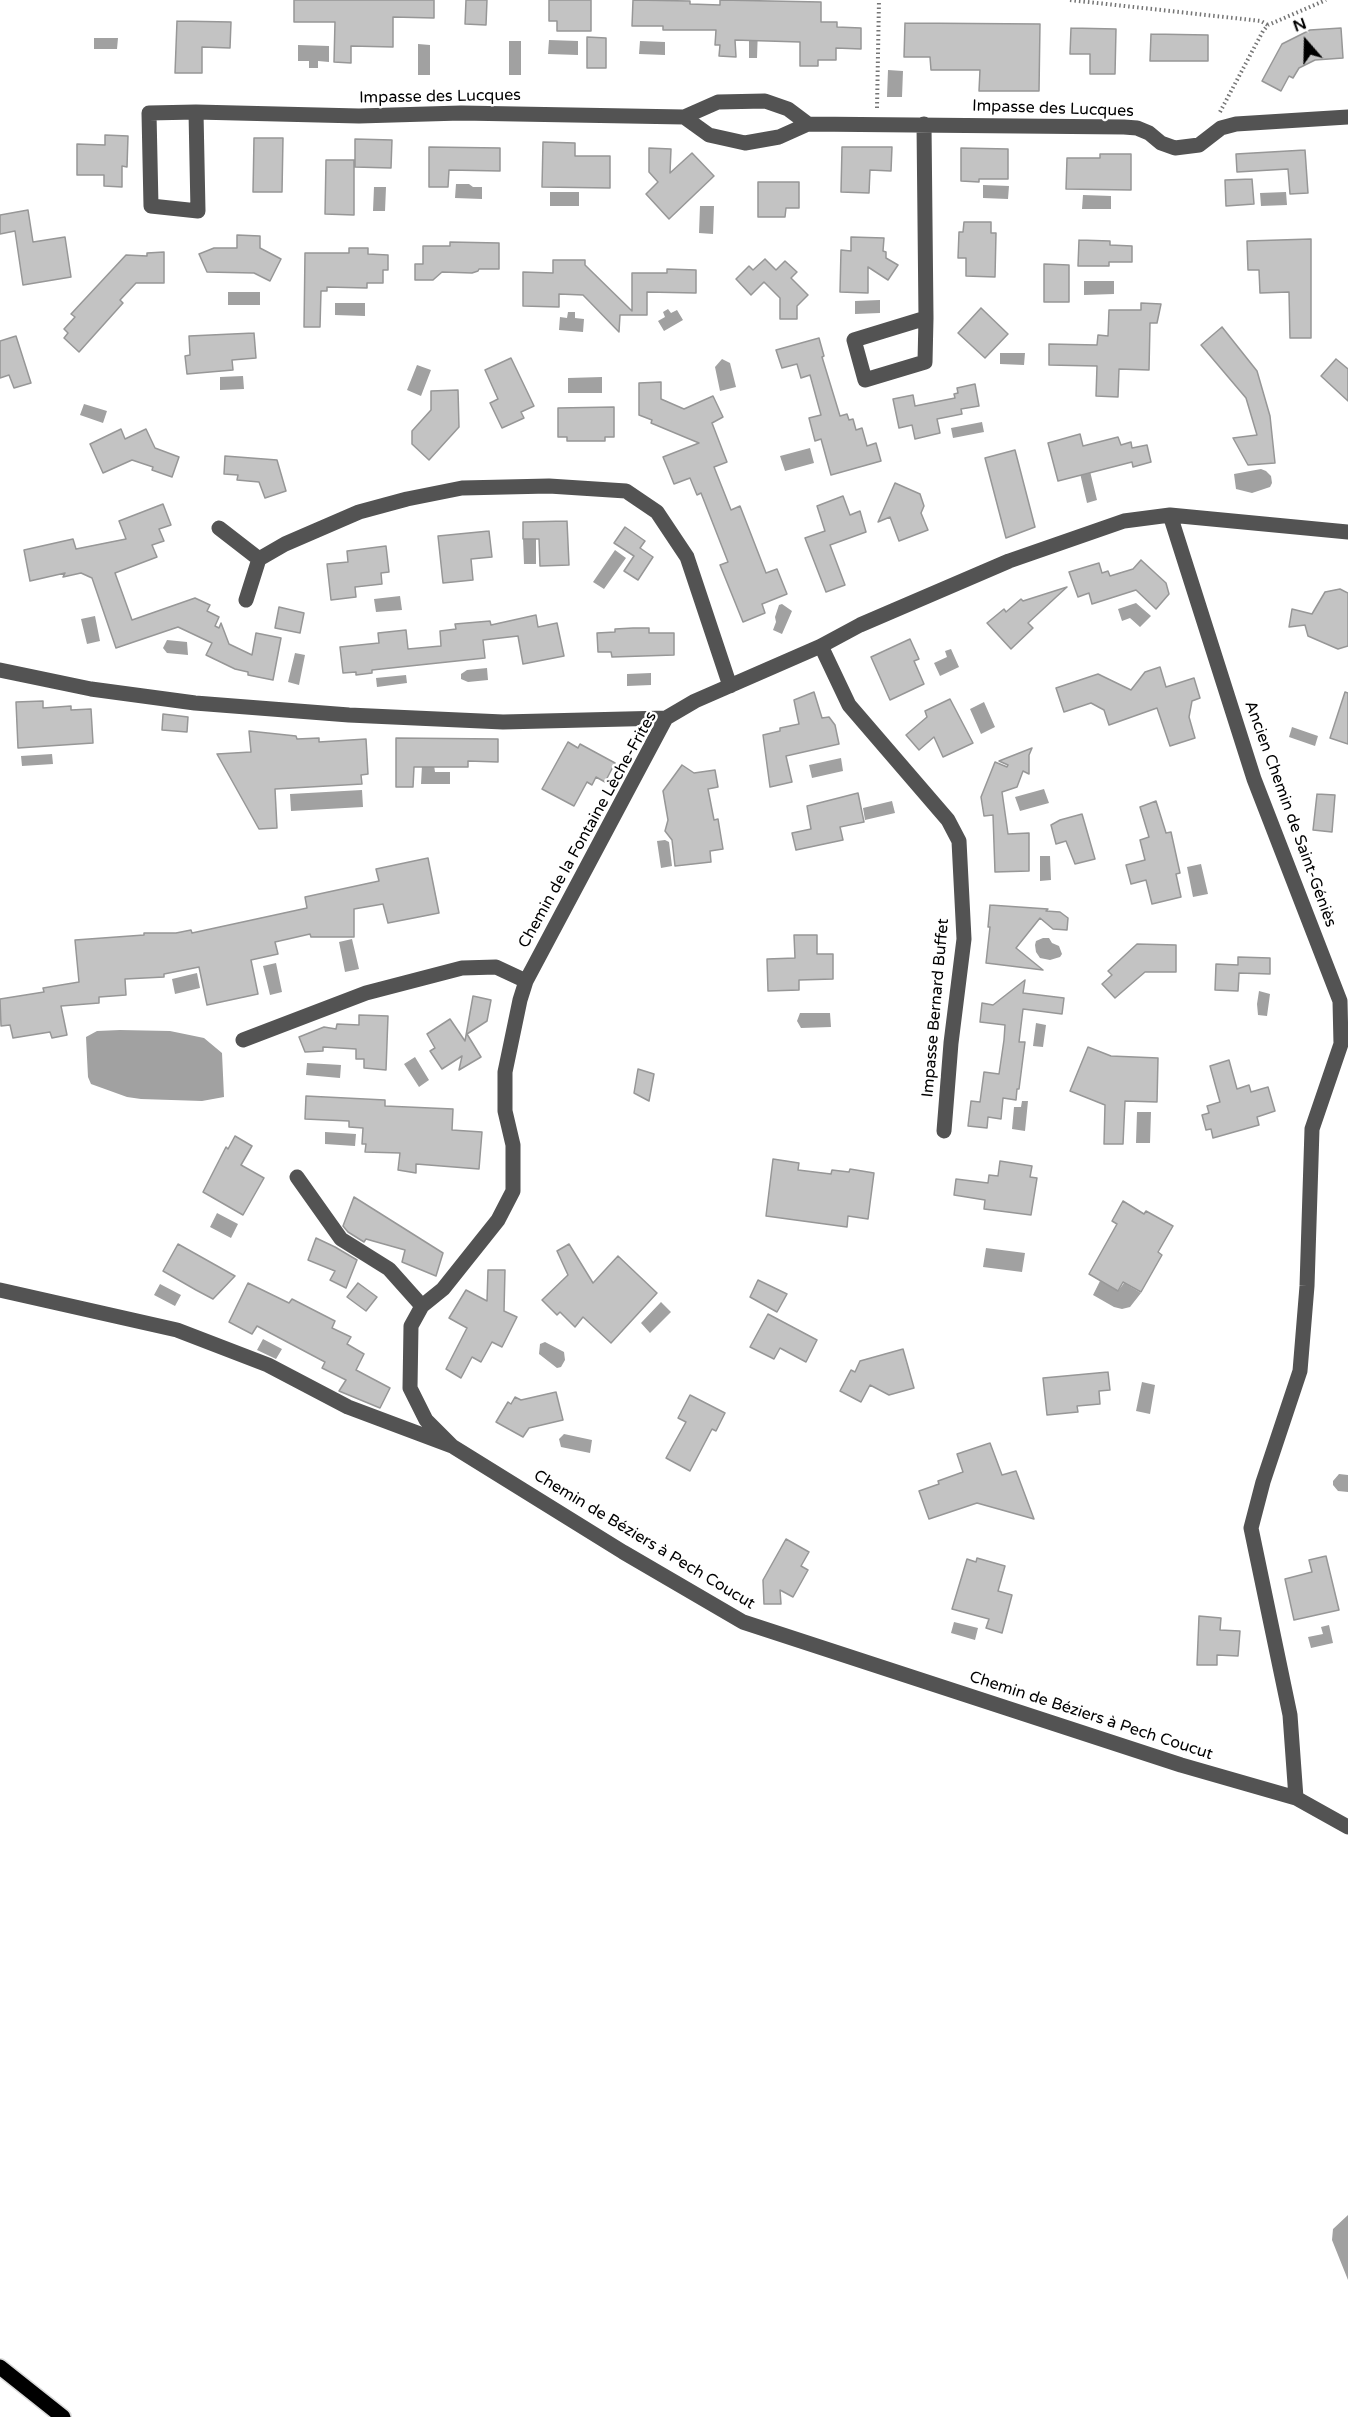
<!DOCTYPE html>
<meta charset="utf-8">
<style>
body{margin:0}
#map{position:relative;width:1348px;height:2417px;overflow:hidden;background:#fff;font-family:"Varela Round",sans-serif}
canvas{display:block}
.north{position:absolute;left:1276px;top:12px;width:60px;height:60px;-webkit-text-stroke:4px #fff;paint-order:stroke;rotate:340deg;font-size:16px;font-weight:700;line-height:24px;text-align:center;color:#000}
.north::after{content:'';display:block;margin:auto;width:21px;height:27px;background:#000;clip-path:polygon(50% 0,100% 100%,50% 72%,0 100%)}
</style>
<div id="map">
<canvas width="1348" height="2417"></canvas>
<div class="north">N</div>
</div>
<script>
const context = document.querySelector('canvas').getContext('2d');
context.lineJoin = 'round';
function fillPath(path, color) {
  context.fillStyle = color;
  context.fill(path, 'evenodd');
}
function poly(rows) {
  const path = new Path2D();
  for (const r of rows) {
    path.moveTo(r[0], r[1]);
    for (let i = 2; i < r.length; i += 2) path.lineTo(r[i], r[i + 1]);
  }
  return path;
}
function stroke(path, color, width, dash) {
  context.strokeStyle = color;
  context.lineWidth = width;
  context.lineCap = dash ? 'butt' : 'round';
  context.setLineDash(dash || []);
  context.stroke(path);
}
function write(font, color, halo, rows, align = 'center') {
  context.font = font + ' "Varela Round",sans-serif';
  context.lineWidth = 5;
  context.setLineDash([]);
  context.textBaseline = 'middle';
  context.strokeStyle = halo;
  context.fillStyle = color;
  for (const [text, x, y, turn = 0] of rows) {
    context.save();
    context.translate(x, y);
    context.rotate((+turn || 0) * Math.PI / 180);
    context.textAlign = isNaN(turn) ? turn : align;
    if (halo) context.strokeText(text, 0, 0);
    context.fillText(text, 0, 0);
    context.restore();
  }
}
fillPath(poly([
 [749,28,758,28,757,58,749,58],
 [94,38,118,38,117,49,94,49],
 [549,40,578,41,578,55,548,54],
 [509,41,521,41,521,75,509,75],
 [640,41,665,42,665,55,639,54],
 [418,44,430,45,430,75,418,75],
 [298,45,329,46,329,62,318,61,318,68,309,68,309,61,298,61],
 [888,70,903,71,902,97,887,97],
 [456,184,469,184,473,187,482,187,482,199,455,198],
 [983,185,1009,186,1008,199,983,198],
 [374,187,386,187,385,211,373,211],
 [550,192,579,192,579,206,550,206],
 [1286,192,1287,205,1261,206,1260,193],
 [1083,195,1111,196,1111,209,1082,209],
 [700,206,714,206,713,234,699,233],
 [1084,281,1114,281,1114,294,1084,295],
 [228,292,260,292,260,305,228,305],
 [880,300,880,313,855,314,855,301],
 [335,303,365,303,365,316,335,315],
 [668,309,671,313,677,310,683,320,664,331,658,321,665,317,663,312],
 [568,312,575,312,575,318,584,319,583,332,559,330,560,317,567,318],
 [1000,353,1025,353,1024,365,1000,364],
 [722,359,730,363,736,387,720,391,715,367],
 [417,365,431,370,421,396,407,390],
 [243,376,244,389,220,390,220,377],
 [602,377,602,393,568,393,568,378],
 [84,404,107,411,103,423,80,415],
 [982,422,984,432,953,438,951,428],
 [810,448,814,463,785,471,780,456],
 [1089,467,1097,500,1087,503,1079,469],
 [1261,469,1266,471,1271,476,1272,483,1270,487,1252,493,1236,489,1234,474],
 [523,539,536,539,536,564,524,564],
 [615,550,626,558,604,589,593,582],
 [400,596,402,610,376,612,374,599],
 [1136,603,1151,616,1140,627,1130,618,1122,621,1118,609],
 [782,604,792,611,782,634,773,630,776,622,775,617,779,605],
 [95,616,100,641,87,644,81,619],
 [167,640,187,642,188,655,167,653,163,648],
 [951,649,959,667,940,676,934,663,947,657,945,651],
 [295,653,305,655,299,685,288,682],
 [487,668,488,680,468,682,461,679,461,674,467,670],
 [651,673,651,685,627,686,627,674],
 [406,675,407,683,377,687,376,678],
 [984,702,995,727,981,734,970,709],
 [1292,727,1318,736,1315,746,1289,737],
 [52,754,53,764,22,766,21,756],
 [841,758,843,771,812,778,809,765],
 [422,765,434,765,435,772,450,772,450,784,421,784],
 [1044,789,1049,803,1020,811,1015,797],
 [362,790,363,807,291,811,290,794],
 [892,801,895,813,865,820,863,808],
 [665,840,669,842,672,866,661,868,657,841],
 [1040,856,1050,856,1051,880,1040,881],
 [1201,864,1208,894,1193,897,1187,867],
 [1043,938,1049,938,1052,943,1059,946,1062,954,1060,957,1050,960,1040,958,1036,952,1035,945,1036,941],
 [352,939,359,969,345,972,339,942],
 [276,963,282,992,270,995,263,966],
 [197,973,200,988,175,994,172,979],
 [1259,991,1270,994,1267,1016,1258,1015,1257,1004],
 [800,1013,830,1013,831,1027,801,1028,797,1021],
 [1036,1023,1046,1025,1043,1047,1033,1046],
 [120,1030,170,1031,204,1038,222,1053,224,1097,202,1101,141,1099,127,1097,91,1084,88,1077,86,1037,97,1031],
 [415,1057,429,1080,419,1087,404,1064],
 [307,1063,341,1065,340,1078,306,1075],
 [1022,1101,1028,1101,1025,1131,1012,1129,1014,1107,1021,1107],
 [1137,1112,1151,1112,1150,1143,1136,1143],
 [325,1132,356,1134,355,1146,325,1144],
 [217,1213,238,1224,231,1238,210,1227],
 [986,1248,1025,1253,1022,1272,983,1267],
 [1100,1281,1118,1291,1124,1283,1141,1293,1130,1307,1122,1309,1114,1307,1093,1295],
 [160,1284,181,1295,175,1306,154,1295],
 [661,1302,671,1312,650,1333,641,1323],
 [263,1339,282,1349,276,1359,257,1350],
 [545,1342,564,1352,565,1360,561,1367,557,1368,539,1354,540,1344],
 [1142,1382,1155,1385,1150,1414,1136,1411],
 [564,1434,592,1440,590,1453,561,1447,559,1439],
 [1339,1474,1348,1475,1348,1492,1338,1491,1333,1485,1333,1481],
 [954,1622,978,1628,975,1640,951,1633],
 [1329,1625,1333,1643,1311,1648,1308,1637,1323,1634,1321,1627],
 [1348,2215,1348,2280,1332,2240,1333,2229]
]), '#a1a1a1');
const building = poly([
 [294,0,434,0,434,18,393,17,393,47,351,46,351,63,334,62,335,22,294,22,294,0],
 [466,0,487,0,486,25,465,24,466,0],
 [549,0,591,0,591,31,557,31,557,21,549,21,549,0],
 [633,0,690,1,690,4,720,5,720,0,821,2,821,22,837,22,837,27,861,28,861,49,836,48,836,60,818,60,818,66,800,66,800,42,735,40,736,57,719,56,720,45,715,45,716,30,663,30,663,26,632,26,633,0],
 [177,21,231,22,230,48,202,47,202,73,175,73,177,21],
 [905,23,1040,24,1039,91,979,91,980,70,931,70,930,57,904,57,905,23],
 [1071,28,1116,29,1115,74,1090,74,1090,54,1070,54,1071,28],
 [1341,28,1343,58,1315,60,1299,68,1293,78,1289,76,1281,91,1262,81,1282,44,1310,30,1341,28],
 [1151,34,1208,35,1208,61,1150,61,1151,34],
 [587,37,606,38,606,68,587,68,587,37],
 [105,135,128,136,127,167,122,166,122,187,104,186,104,175,77,175,77,144,105,145,105,135],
 [254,138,283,138,282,192,253,192,254,138],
 [355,139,392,140,391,168,355,167,355,139],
 [543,142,575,143,575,156,610,156,610,188,542,187,543,142],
 [429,147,500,148,500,171,449,170,448,187,429,187,429,147],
 [842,147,892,147,891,171,870,170,869,193,841,192,842,147],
 [649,148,671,149,670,173,692,153,714,176,669,219,646,194,658,182,649,172,649,148],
 [961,148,1008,149,1008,179,979,179,979,182,961,181,961,148],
 [1305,150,1308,193,1290,194,1288,169,1237,172,1236,154,1305,150],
 [1100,154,1131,154,1131,190,1066,189,1067,158,1100,158,1100,154],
 [326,160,354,160,354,215,325,214,326,160],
 [1252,179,1254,204,1226,206,1225,180,1252,179],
 [758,182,799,182,799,208,786,208,785,217,758,217,758,182],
 [28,210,33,242,65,237,71,277,23,285,15,231,0,234,0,215,28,210],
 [964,222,991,222,991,233,996,233,995,277,966,276,966,258,958,258,959,232,963,232,964,222],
 [237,235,260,236,260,248,281,259,270,281,254,273,207,272,199,254,214,248,237,248,237,235],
 [851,237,884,238,883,251,886,252,886,258,898,265,888,280,868,267,868,293,840,292,841,250,851,251,851,237],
 [1311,239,1311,338,1290,338,1289,292,1260,293,1259,270,1248,270,1247,241,1311,239],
 [1079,240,1110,241,1110,245,1132,246,1132,262,1109,262,1109,266,1078,266,1079,240],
 [450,242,499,243,499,269,479,269,478,271,472,273,442,272,433,280,415,280,415,264,423,264,423,246,450,246,450,242],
 [349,248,368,248,368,254,388,255,388,270,383,270,383,283,367,283,367,288,327,287,327,291,321,291,320,327,304,327,305,253,349,253,349,248],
 [164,252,164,283,136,283,120,300,123,303,79,352,64,338,68,333,64,329,75,317,71,314,126,255,147,256,147,253,164,252],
 [765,259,776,270,785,261,797,272,791,278,808,295,797,306,797,319,780,319,780,298,764,282,751,295,736,279,749,266,753,270,765,259],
 [553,260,585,260,585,265,632,311,632,273,667,273,667,269,696,270,696,293,647,292,647,315,620,315,619,332,583,295,559,294,559,307,523,306,523,272,553,273,553,260],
 [1044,264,1069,265,1069,302,1044,302,1044,264],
 [1141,303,1161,304,1157,323,1150,323,1149,370,1119,369,1118,397,1096,396,1097,366,1049,365,1049,344,1097,345,1098,335,1108,336,1109,310,1141,310,1141,303],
 [981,308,1008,334,985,358,958,333,981,308],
 [1222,327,1257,371,1270,416,1275,463,1248,465,1233,438,1257,435,1246,398,1201,345,1222,327],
 [254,333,256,358,232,360,233,370,187,374,185,356,190,355,189,336,254,333],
 [16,336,31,383,14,388,9,375,0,378,0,341,16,336],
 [819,338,824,356,822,357,840,416,847,414,849,420,853,419,856,430,862,428,867,446,876,443,881,461,831,475,821,439,815,441,809,418,821,415,810,375,801,378,797,364,782,368,776,350,819,338],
 [511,358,534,406,521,412,524,418,502,428,490,403,498,399,485,370,511,358],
 [1336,359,1348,369,1348,401,1321,376,1336,359],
 [661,382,661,399,684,409,713,396,723,417,712,423,727,462,714,467,731,510,740,506,766,573,777,569,787,594,762,604,765,613,743,622,720,565,728,562,701,493,697,495,690,478,674,484,668,469,663,457,699,443,651,423,652,420,639,415,639,383,661,382],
 [975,384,979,406,961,409,962,414,937,419,940,433,915,439,912,425,899,428,893,399,913,395,915,406,955,398,954,394,958,393,957,388,975,384],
 [458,390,459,427,429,460,412,444,412,431,431,410,431,391,458,390],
 [614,407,614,437,605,437,605,441,567,441,567,437,558,437,558,408,614,407],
 [121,429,125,439,146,429,155,448,179,457,172,477,152,470,153,467,132,460,103,473,90,444,121,429],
 [1080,434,1083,446,1118,437,1121,445,1131,442,1132,448,1147,445,1151,462,1133,467,1132,462,1058,481,1048,443,1080,434],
 [1015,450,1035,527,1006,538,985,458,1015,450],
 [225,456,277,460,286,491,265,498,259,482,237,480,238,475,224,474,225,456],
 [895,483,920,494,924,506,921,513,928,530,899,541,890,517,878,522,895,483],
 [843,496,850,515,860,511,866,532,830,545,845,585,826,592,805,538,825,531,817,506,843,496],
 [163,504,171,525,159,529,164,541,152,545,157,557,115,573,132,620,195,598,210,605,207,611,219,617,215,626,219,628,221,623,229,644,252,655,256,633,281,638,273,680,248,675,248,672,235,669,206,655,212,643,178,627,116,648,92,578,81,573,63,577,65,573,30,581,24,550,73,539,76,549,126,539,119,521,163,504],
 [567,521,569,565,540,566,539,539,523,539,523,522,567,521],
 [625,527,645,541,640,548,653,557,638,580,624,571,634,556,614,543,625,527],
 [489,531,492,557,471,559,473,580,443,583,438,536,489,531],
 [386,546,389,572,381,573,382,584,355,587,356,597,331,600,327,564,348,562,347,551,386,546],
 [1141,560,1166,583,1169,594,1156,609,1136,590,1092,604,1089,593,1078,597,1069,572,1099,563,1102,573,1108,571,1110,576,1133,569,1141,560],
 [1067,587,1028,623,1033,628,1011,649,987,623,1004,609,1006,612,1021,599,1023,601,1067,587],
 [1340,589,1348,593,1348,646,1338,649,1308,636,1305,625,1289,627,1292,609,1312,614,1325,592,1340,589],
 [279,607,304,613,300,633,275,628,279,607],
 [536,615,538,627,557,623,564,656,523,664,518,636,483,640,485,658,372,670,372,673,356,675,356,672,343,673,340,647,379,643,378,633,406,630,408,649,441,646,440,631,456,629,455,624,490,621,491,625,536,615],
 [633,628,649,628,649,633,674,633,674,655,612,657,611,652,598,652,597,633,615,632,615,629,633,628],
 [910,639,919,659,914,661,924,684,890,700,871,657,910,639],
 [1160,667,1166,687,1194,678,1200,698,1192,701,1189,717,1195,738,1170,746,1157,708,1109,725,1104,710,1091,703,1064,712,1056,688,1098,674,1131,690,1145,672,1160,667],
 [814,692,822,718,829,717,835,725,839,744,786,756,792,782,770,787,763,735,780,731,780,728,799,724,794,700,814,692],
 [1345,692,1348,693,1348,744,1330,738,1345,692],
 [950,699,973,743,943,757,934,737,919,750,906,735,927,717,925,711,950,699],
 [43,701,43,708,71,706,71,710,91,709,93,743,18,748,16,702,43,701],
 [163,714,188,717,187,732,162,730,163,714],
 [249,731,296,736,297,739,319,738,319,742,366,739,368,774,361,775,362,784,275,789,277,828,259,829,217,754,251,752,249,731],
 [396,738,498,739,498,762,468,761,468,767,414,767,413,787,396,787,396,738],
 [568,742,578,748,580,744,615,763,605,782,596,777,592,785,587,782,574,806,542,789,568,742],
 [1032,748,1029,755,1029,774,1023,771,1017,787,1002,792,1008,834,1029,833,1029,871,995,872,993,815,984,816,981,797,995,762,1007,767,1008,765,999,761,1032,748],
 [682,765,694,773,715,770,718,787,708,789,714,820,718,819,723,849,710,851,711,862,675,866,672,840,665,831,668,820,663,791,682,765],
 [858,793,864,822,840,827,843,840,796,850,792,833,811,829,807,806,858,793],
 [1317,794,1335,795,1332,832,1313,830,1317,794],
 [1156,801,1166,833,1171,832,1180,873,1176,874,1181,897,1152,904,1146,880,1131,884,1126,865,1145,860,1140,840,1149,837,1140,807,1156,801],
 [1082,814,1095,859,1075,864,1066,841,1056,844,1051,825,1060,820,1082,814],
 [428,858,439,913,388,923,383,904,354,909,354,937,311,937,310,934,275,942,278,954,251,960,258,994,207,1005,199,967,164,974,164,977,125,979,126,995,99,997,99,1003,61,1006,67,1035,52,1038,50,1032,13,1038,10,1025,1,1026,0,999,44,992,43,988,79,982,75,940,144,935,144,933,176,933,191,930,192,933,307,908,305,897,379,881,376,869,428,858],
 [990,905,1048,909,1046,911,1060,912,1068,918,1067,930,1053,929,1040,918,1016,948,1043,970,986,963,990,927,988,927,990,905],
 [794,935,817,935,817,954,833,954,833,979,799,980,799,990,768,991,767,959,795,958,794,935],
 [1137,944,1176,945,1176,972,1145,972,1115,998,1102,984,1112,975,1108,971,1137,944],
 [1238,957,1270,958,1270,974,1239,973,1238,991,1215,990,1216,964,1238,965,1238,957],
 [1025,980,1023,993,1064,998,1062,1014,1023,1009,1019,1042,1025,1042,1019,1089,1017,1089,1016,1100,1003,1098,1001,1119,988,1117,987,1128,968,1126,971,1101,980,1102,984,1072,999,1074,1004,1040,1005,1025,980,1022,982,1003,993,1005,1025,980],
 [473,996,491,1000,487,1021,467,1034,481,1057,459,1070,462,1056,442,1069,430,1051,435,1048,427,1034,450,1019,465,1041,473,996],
 [359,1015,388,1016,386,1070,364,1068,364,1059,356,1059,356,1049,323,1047,323,1051,305,1052,299,1037,324,1027,336,1029,337,1024,359,1025,359,1015],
 [1088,1047,1111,1056,1158,1058,1157,1102,1125,1101,1123,1144,1104,1144,1105,1105,1070,1091,1088,1047],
 [1229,1060,1237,1089,1249,1085,1251,1092,1268,1087,1275,1111,1257,1117,1259,1125,1213,1138,1211,1129,1206,1130,1202,1115,1209,1113,1207,1106,1220,1102,1210,1066,1229,1060],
 [638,1069,654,1074,649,1101,634,1093,638,1069],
 [306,1096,385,1100,385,1106,453,1109,452,1130,482,1132,479,1169,416,1164,416,1173,398,1170,400,1153,365,1152,366,1144,362,1144,363,1128,349,1127,349,1121,305,1119,306,1096],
 [235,1136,252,1146,241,1165,264,1178,243,1215,203,1192,226,1147,228,1149,235,1136],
 [773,1159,799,1163,798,1170,831,1174,832,1170,849,1172,850,1169,874,1173,868,1219,848,1216,847,1227,766,1216,773,1159],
 [1000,1161,1032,1166,1030,1177,1037,1178,1031,1215,984,1209,985,1200,954,1195,956,1179,988,1183,989,1175,998,1176,1000,1161],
 [354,1197,443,1253,436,1276,402,1262,405,1250,366,1239,364,1242,348,1232,343,1226,354,1197],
 [1123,1201,1144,1214,1146,1211,1173,1226,1158,1252,1162,1255,1141,1292,1123,1282,1118,1291,1089,1274,1117,1224,1112,1221,1123,1201],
 [316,1238,335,1247,357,1260,346,1288,330,1280,335,1271,308,1260,316,1238],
 [178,1244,235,1276,213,1299,196,1290,163,1271,178,1244],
 [569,1244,593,1283,618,1256,657,1293,611,1343,583,1317,575,1327,560,1312,557,1315,542,1300,568,1275,557,1251,569,1244],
 [488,1270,505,1270,504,1311,517,1317,502,1347,492,1342,481,1362,472,1357,461,1378,446,1369,467,1328,449,1318,466,1290,487,1301,488,1270],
 [758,1280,787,1294,777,1312,750,1297,758,1280],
 [248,1283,289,1303,292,1299,335,1321,332,1328,351,1337,347,1344,364,1354,356,1370,390,1388,380,1408,339,1391,346,1380,322,1368,325,1362,257,1326,252,1334,229,1322,248,1283],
 [358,1283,377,1297,366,1311,347,1297,358,1283],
 [768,1314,817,1340,806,1362,780,1348,774,1359,750,1347,768,1314],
 [903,1349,914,1388,889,1395,870,1385,861,1402,840,1391,851,1370,855,1372,860,1361,903,1349],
 [1108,1372,1110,1390,1099,1391,1100,1404,1077,1406,1078,1412,1047,1415,1043,1378,1108,1372],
 [556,1392,563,1420,529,1428,523,1437,496,1422,508,1402,511,1404,515,1397,521,1400,556,1392],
 [690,1395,725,1413,716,1431,712,1429,690,1471,666,1458,686,1422,678,1418,690,1395],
 [990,1443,1002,1475,1016,1471,1034,1519,977,1503,929,1519,919,1491,939,1484,938,1481,963,1472,957,1454,990,1443],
 [786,1539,809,1552,801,1566,808,1570,793,1597,780,1590,781,1604,764,1604,763,1580,786,1539],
 [1326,1556,1339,1610,1294,1620,1285,1579,1312,1572,1309,1560,1326,1556],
 [977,1558,1005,1566,998,1591,1012,1595,1002,1633,986,1628,989,1619,952,1609,967,1559,976,1562,977,1558],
 [1199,1616,1221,1618,1220,1630,1240,1631,1238,1656,1217,1655,1217,1665,1197,1665,1199,1616]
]);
fillPath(building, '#c3c3c3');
stroke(building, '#979797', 1.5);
const major = poly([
 [0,2367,63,2417]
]);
stroke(major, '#dbdbdb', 18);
stroke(poly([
 [1070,0,1261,21,1268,25],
 [877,108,879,0],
 [1220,112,1263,31,1268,25,1326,0]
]), '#757575', 4, [1.5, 3]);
stroke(poly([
 [196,112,198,211,151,206,149,113,196,112,359,116,461,113,684,117,709,135,745,143,779,137,808,124,1124,127,1137,128,1149,133,1161,143,1175,148,1199,145,1221,128,1236,124,1348,117],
 [684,117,718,102,765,101,788,109,808,124],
 [924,124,926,318,854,340,865,380,925,362,926,318],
 [1170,515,1254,779,1340,1001,1341,1044,1312,1129,1307,1286,1300,1371,1263,1482,1251,1528,1290,1715,1296,1798],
 [219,528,259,559],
 [246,600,259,559,285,544,359,512,407,499,462,488,549,486,626,491,657,512,687,557,730,686],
 [821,646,849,705,948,820,959,841,964,939,951,1043,944,1131],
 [0,670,91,689,195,703,349,715,503,722,666,718],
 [243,1040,366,993,462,968,496,967,526,981],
 [297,1177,341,1239,389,1269,422,1306],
 [0,1290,177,1330,268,1365,348,1407,452,1446,623,1552,743,1622,1181,1765,1296,1798,1348,1827],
 [452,1446,426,1420,410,1388,411,1326,422,1306,443,1289,498,1220,513,1191,513,1145,505,1111,505,1072,520,1000,526,981,666,718,695,701,821,646,860,625,1009,561,1124,521,1170,515,1348,532]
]), '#535353', 15);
stroke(major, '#000', 15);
write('16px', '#000', '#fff', [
 ["Impasse des Lucques",440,97,-1],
 ["Impasse des Lucques",1053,109,2],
 ["Ancien Chemin de Saint-Géniès",1290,814,70],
 ["Chemin de la Fontaine Lèche-Frites",588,830,-61],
 ["Impasse Bernard Buffet",936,1008,-85],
 ["Chemin de Béziers à Pech Coucut",644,1540,31],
 ["Chemin de Béziers à Pech Coucut",1091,1716,18]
]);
</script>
